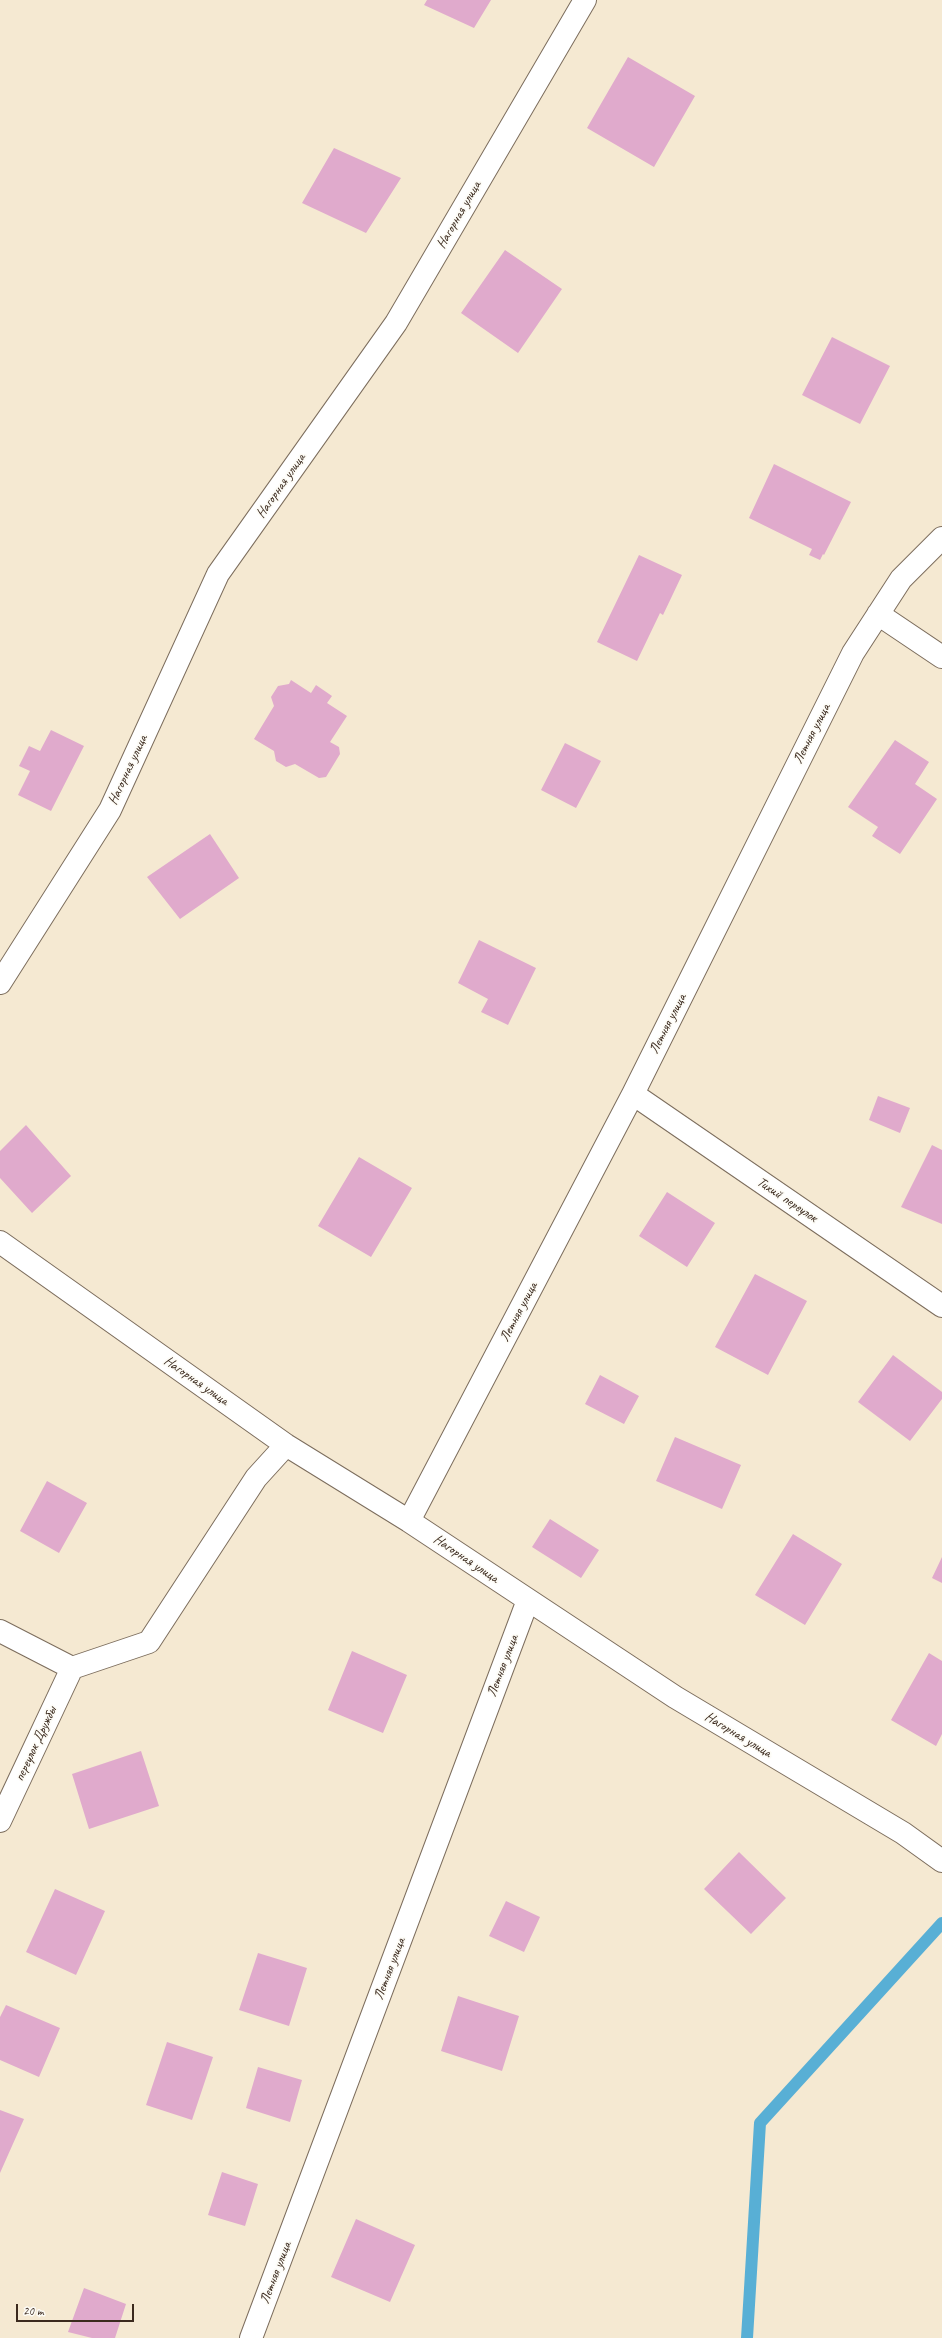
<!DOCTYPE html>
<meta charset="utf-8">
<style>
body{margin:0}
#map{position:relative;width:942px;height:2338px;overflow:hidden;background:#f5e9d2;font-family:Caveat,sans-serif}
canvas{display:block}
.scale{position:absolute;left:16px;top:2304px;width:118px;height:18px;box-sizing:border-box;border:2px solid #3b2a1e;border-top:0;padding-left:5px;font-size:12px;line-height:14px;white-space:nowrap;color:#3b2a1e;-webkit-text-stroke:3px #fdfcf7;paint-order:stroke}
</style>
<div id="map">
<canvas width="942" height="2338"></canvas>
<div class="scale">20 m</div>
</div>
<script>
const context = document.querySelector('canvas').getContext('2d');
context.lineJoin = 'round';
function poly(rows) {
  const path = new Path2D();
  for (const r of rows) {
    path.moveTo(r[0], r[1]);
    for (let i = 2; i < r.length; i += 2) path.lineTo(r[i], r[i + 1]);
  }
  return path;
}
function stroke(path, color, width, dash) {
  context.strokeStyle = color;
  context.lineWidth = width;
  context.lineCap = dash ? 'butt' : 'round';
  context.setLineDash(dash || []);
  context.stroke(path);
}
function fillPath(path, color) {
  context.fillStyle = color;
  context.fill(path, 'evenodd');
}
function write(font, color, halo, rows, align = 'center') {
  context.font = font + ' Caveat,sans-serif';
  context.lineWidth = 3.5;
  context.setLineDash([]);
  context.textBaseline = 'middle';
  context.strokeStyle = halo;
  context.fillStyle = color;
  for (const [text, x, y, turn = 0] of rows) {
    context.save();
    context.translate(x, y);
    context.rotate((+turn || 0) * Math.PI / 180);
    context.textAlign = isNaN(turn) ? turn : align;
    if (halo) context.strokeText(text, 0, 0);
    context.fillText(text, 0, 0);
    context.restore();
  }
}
stroke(poly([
 [747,2338,760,2123,942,1923]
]), '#58afd5', 12);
fillPath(poly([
 [427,0,491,0,474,28,424,5],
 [628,57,695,96,654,167,587,128],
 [334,148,401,178,366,233,302,203],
 [505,250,562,289,518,353,461,313],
 [832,337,890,366,860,424,802,395],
 [774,464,851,502,824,555,823,554,820,560,809,555,812,549,749,518],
 [639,555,682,575,663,615,660,613,637,661,597,642],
 [291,680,311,693,316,685,332,696,327,703,347,716,330,742,339,747,340,754,326,777,319,778,295,764,286,767,276,761,274,751,254,739,274,706,271,697,278,686,289,684],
 [51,730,84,746,51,811,18,795,30,771,19,766,29,746,40,751],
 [895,740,929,762,915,784,937,799,900,854,872,836,878,827,848,807],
 [565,743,601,761,576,808,541,790],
 [210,834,239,878,180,919,147,877],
 [479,940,536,968,508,1025,481,1012,488,999,458,983],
 [878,1096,910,1108,900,1133,869,1120],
 [26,1125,71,1176,32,1213,0,1178,0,1151],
 [932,1145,942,1150,942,1224,901,1207],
 [359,1157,412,1188,371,1257,318,1226],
 [667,1192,715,1223,687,1267,639,1236],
 [755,1274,807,1301,768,1375,715,1347],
 [893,1355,942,1392,942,1399,910,1441,858,1402],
 [600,1375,639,1396,624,1424,585,1404],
 [675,1437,741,1465,722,1509,656,1481],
 [47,1481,87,1503,59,1553,20,1531],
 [550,1519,599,1550,581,1578,532,1547],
 [793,1534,842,1564,805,1625,755,1595],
 [942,1557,942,1583,932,1578],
 [352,1651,407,1675,383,1733,328,1710],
 [929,1653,942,1661,942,1734,936,1746,891,1720],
 [141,1751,159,1806,89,1829,72,1774],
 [739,1852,786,1898,751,1934,704,1889],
 [55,1889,105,1911,76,1975,26,1952],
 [506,1901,540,1917,524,1952,489,1936],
 [258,1953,307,1968,289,2026,239,2010],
 [458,1996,519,2016,502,2071,441,2051],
 [6,2005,60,2028,39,2077,0,2060,0,2017],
 [167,2042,213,2057,192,2120,146,2105],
 [258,2067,302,2080,290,2122,246,2108],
 [0,2110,24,2119,0,2173],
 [222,2172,258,2184,245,2226,208,2215],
 [356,2219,415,2245,390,2302,331,2277],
 [84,2288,126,2304,115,2338,92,2338,68,2332]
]), '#e0aacc');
const minor = poly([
 [878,614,942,657],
 [0,983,110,810,218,574,396,323,585,0],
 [633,1094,942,1306],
 [0,1242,286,1445,409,1521,675,1697,903,1833,942,1861],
 [409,1521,633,1094,853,653,901,579,942,538],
 [0,1631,72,1668,149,1642,256,1478,286,1445],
 [0,1821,72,1668],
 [251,2338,528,1600]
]);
stroke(minor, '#7c6d5d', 24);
stroke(minor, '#fff', 22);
write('14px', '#3b2a1e', '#fdfcf7', [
 ["Нагорная улица",459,215,-60],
 ["Нагорная улица",281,486,-55],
 ["Летняя улица",812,734,-63],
 ["Нагорная улица",128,770,-65],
 ["Летняя улица",668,1024,-63],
 ["Тихий переулок",787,1200,34],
 ["Летняя улица",519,1312,-62],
 ["Нагорная улица",196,1381,35],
 ["Нагорная улица",466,1559,34],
 ["Летняя улица",503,1666,-69],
 ["Нагорная улица",738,1735,31],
 ["переулок Дружбы",36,1744,-65],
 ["Летняя улица",390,1969,-69],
 ["Летняя улица",276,2273,-69]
]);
</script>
